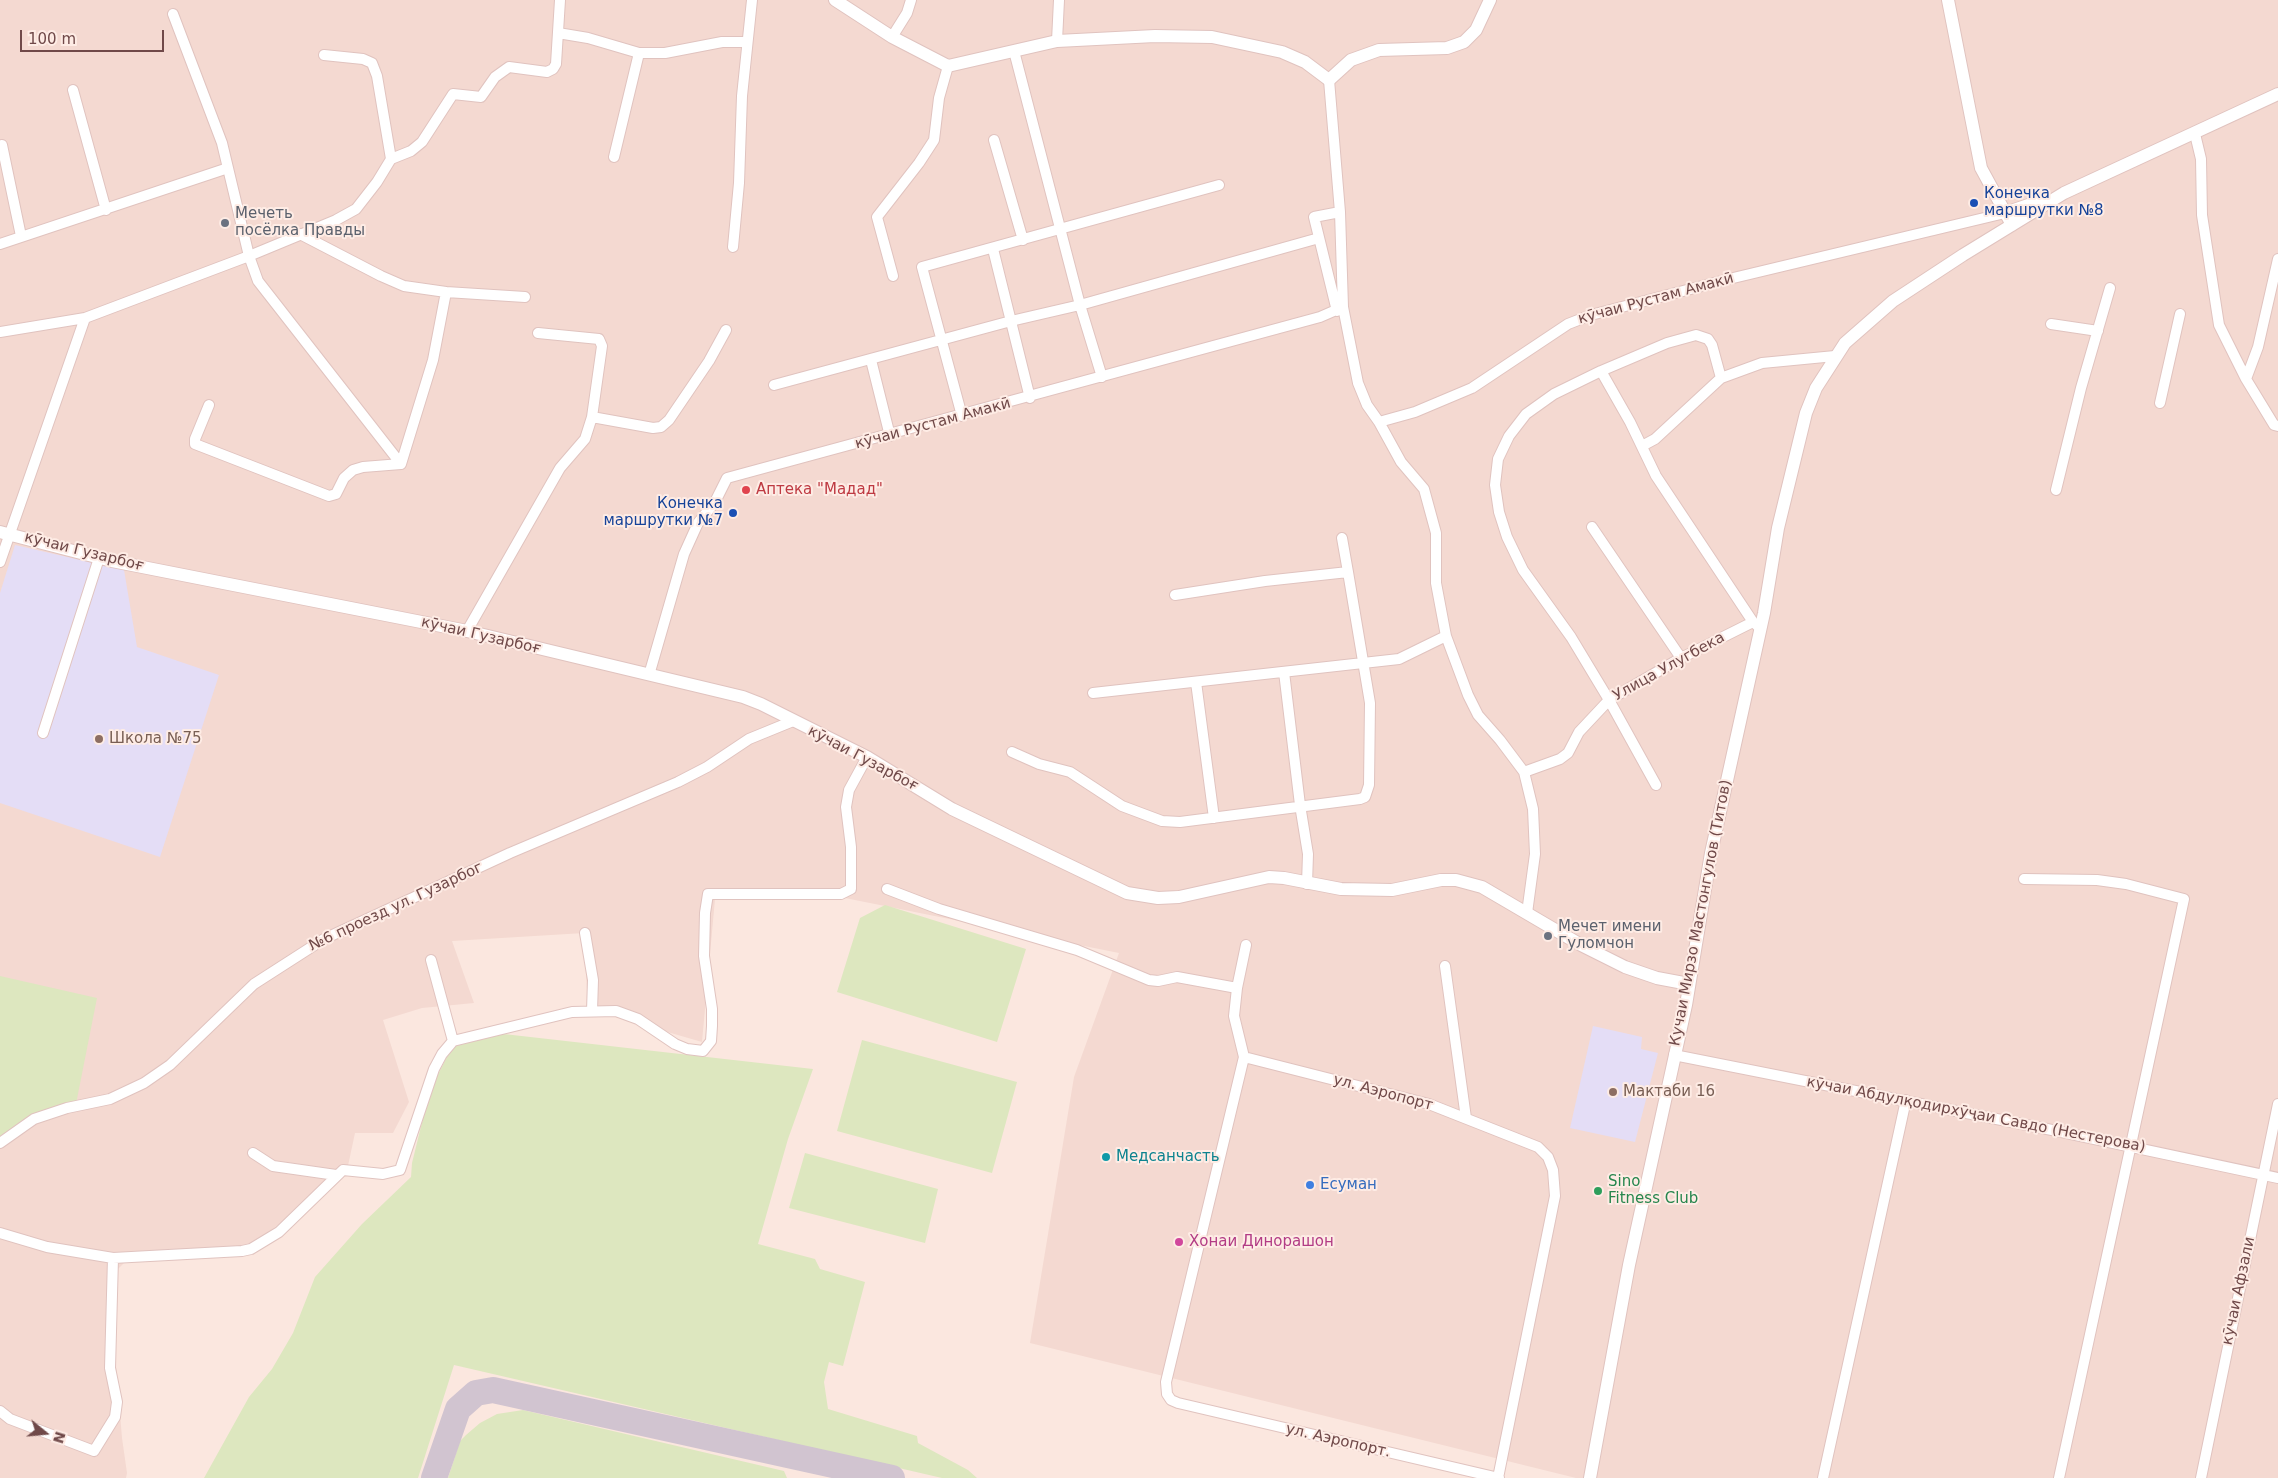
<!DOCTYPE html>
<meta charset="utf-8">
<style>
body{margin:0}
#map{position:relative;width:2278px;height:1478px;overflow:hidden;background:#fbe7df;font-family:"DejaVu Sans",sans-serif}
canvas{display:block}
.north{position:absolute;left:20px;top:1408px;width:50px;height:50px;-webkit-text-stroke:4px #feece5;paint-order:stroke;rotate:107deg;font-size:14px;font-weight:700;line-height:20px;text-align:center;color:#704949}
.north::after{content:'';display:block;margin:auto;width:18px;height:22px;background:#704949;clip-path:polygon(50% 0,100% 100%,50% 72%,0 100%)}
.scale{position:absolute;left:20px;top:30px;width:144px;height:22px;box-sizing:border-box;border:2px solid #704949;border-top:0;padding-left:6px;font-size:15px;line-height:18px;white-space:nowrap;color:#704949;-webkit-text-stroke:4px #feece5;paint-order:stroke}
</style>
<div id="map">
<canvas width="2278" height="1478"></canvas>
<div class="north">N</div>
<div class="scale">100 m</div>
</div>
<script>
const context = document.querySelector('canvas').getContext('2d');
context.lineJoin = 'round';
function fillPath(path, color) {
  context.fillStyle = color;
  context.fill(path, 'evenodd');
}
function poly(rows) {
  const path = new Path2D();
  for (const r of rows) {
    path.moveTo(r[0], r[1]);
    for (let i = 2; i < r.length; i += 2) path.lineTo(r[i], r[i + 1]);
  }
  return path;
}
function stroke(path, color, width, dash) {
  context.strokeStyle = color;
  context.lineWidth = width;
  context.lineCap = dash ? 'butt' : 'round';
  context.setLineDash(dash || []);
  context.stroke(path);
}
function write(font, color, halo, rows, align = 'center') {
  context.font = font + ' "DejaVu Sans",sans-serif';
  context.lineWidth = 4;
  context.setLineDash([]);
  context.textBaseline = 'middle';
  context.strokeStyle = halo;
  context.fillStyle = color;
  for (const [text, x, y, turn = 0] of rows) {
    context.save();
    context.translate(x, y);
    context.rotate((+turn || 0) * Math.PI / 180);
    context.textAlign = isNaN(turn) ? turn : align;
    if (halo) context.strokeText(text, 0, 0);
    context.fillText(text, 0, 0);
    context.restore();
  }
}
fillPath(poly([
 [0,0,2278,0,2278,1478,1576,1478,1030,1343,1074,1077,1119,953,840,897,715,899,702,1042,588,1009,584,933,452,941,474,1003,422,1008,383,1020,409,1102,393,1133,355,1133,346,1175,252,1244,126,1261,118,1269,114,1341,122,1438,127,1473,126,1478,0,1478]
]), '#f4d9d1');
fillPath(poly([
 [15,545,124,570,137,647,219,675,160,857,0,803,0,593],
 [1593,1026,1642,1037,1641,1049,1658,1053,1635,1142,1570,1128]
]), '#e4ddf6');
fillPath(poly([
 [885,905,1026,949,997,1042,837,992,860,918],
 [0,976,97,998,76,1104,30,1116,0,1137],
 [495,1033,813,1069,788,1139,758,1244,815,1259,820,1269,865,1282,843,1366,829,1362,824,1382,828,1409,917,1436,918,1443,968,1470,977,1478,942,1478,454,1365,418,1478,204,1478,249,1397,272,1369,293,1333,315,1277,362,1224,411,1177,412,1163,430,1090,453,1045],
 [862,1040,1017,1082,992,1173,837,1131],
 [805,1153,938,1189,925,1243,789,1208],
 [523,1410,784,1471,787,1478,448,1478,460,1441,466,1435,480,1423,497,1414]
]), '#dde7bf');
stroke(poly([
 [434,1478,458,1409,476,1393,493,1390,892,1478]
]), '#d1c4d0', 26);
const minor = poly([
 [173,14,222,143,249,256,258,281,401,464],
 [558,33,588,38,639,53,665,53,722,42,746,42],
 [892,37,907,13,911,0],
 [1057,41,1059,0],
 [1014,51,1080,305,1102,377],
 [324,55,363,59,372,63,377,76,391,159],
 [1329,80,1340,212,1343,307,1358,383,1367,405,1379,422,1415,412,1472,388,1568,324,1591,315,1729,279,2005,213],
 [73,90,106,210],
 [2195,134,2201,159,2202,215,2219,325,2246,379,2274,425,2278,426],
 [994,140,1023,240],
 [2,145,21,236],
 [614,157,639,53],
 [300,234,381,276,404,286,446,292,433,360,401,464],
 [0,244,228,168],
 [733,247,739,183,742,96,752,0],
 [993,249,1030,398],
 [893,276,877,217,919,163,934,140,939,98,948,66],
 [446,292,525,297],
 [1337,311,1314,217,1340,212],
 [2051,324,2098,331],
 [0,332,85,318],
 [871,360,890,436],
 [1601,371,1630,422,1656,476,1753,622,1760,628],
 [2246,379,2258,347,2278,259],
 [774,385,1011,321,1080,305,1319,238],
 [2160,403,2180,314],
 [209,405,195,439,195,444,329,496,336,494,344,478,353,470,363,467,401,464],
 [962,416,922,267,1219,185],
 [592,417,653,428,661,427,669,420,709,361,726,330],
 [1642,446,1655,439,1721,378],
 [2056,490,2081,388,2110,288],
 [1592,527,1681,658],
 [1342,538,1348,572],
 [0,562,85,318,249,256,336,220,356,209,377,182,391,159,411,151,422,142,453,94,481,97,495,77,509,67,547,72,553,69,556,64,560,0],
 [467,631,560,468,585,439,592,417,602,346,599,339,538,333],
 [1446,636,1468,695,1478,715,1500,740,1524,772,1533,809,1535,854,1527,913],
 [1284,672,1300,805,1308,854,1307,884],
 [649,675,684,554,698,523,715,502,727,478,1320,317,1343,307],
 [1196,682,1214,818],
 [1093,693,1399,659,1446,636,1436,583,1436,533,1424,489,1401,462,1379,422],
 [43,733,99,558],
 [1012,752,1039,764,1070,772,1122,806,1162,821,1180,822,1360,799,1365,797,1369,785,1370,703,1348,572,1265,581,1175,595],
 [1524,772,1560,759,1568,753,1579,732,1609,700,1681,658,1753,622],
 [1656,785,1609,700,1571,637,1523,570,1507,537,1499,512,1495,485,1498,459,1509,436,1526,414,1554,394,1601,371,1667,343,1696,335,1708,339,1712,345,1721,378,1762,363,1835,356],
 [2024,879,2097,880,2126,884,2184,899,2059,1478],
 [887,889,939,909,1077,950,1149,980,1158,981,1177,977,1237,988,1234,1016,1244,1057],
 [585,933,593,980,592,1011],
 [431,960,453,1041],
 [1445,966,1466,1118],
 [1237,988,1246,945],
 [1674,1055,2052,1130,2278,1178],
 [1244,1057,1166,1382,1167,1394,1171,1400,1178,1403,1499,1478],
 [1244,1057,1429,1104,1538,1147,1548,1157,1553,1170,1555,1196,1498,1478],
 [0,1143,34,1119,67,1108,110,1099,144,1083,170,1065,254,984,324,939,510,853,678,782,707,767,749,739,793,721],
 [253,1153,273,1166,336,1175],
 [0,1233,47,1247,113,1258,242,1251,251,1249,279,1232,343,1170,383,1174,400,1170,434,1069,442,1054,453,1041,572,1012,616,1011,638,1019,675,1044,687,1049,703,1051,711,1041,712,1026,712,1009,704,956,705,913,708,894,841,894,851,889,851,847,846,807,849,790,867,757],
 [0,1411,10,1419,94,1451,115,1417,117,1402,110,1368,113,1258],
 [1823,1478,1906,1100],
 [2201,1478,2278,1104]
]);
const tertiary = poly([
 [835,0,892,37,948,66,1057,41,1155,36,1212,37,1282,52,1305,62,1329,80,1351,60,1379,50,1447,48,1464,42,1476,30,1490,0],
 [1948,0,1981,168,2012,225],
 [2005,213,2043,200],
 [0,532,112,561,467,631,743,697,761,704,867,757,952,809,1127,893,1158,898,1179,897,1269,877,1284,878,1341,889,1392,890,1441,880,1456,880,1482,887,1581,945,1625,967,1657,978,1689,984],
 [1590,1478,1629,1265,1686,1005,1711,853,1764,613,1778,528,1806,413,1816,388,1845,343,1893,301,1963,255,2064,193,2278,94]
]);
stroke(minor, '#e0c3bf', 12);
stroke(tertiary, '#e0c3bf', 14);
stroke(minor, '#fff', 10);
stroke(tertiary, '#fff', 12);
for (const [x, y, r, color] of [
 [1974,203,5,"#1a4fb4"],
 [225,223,5,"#6b7280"],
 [746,490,5,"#e0444e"],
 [733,513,5,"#1a4fb4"],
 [99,739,5,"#8d6e63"],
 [1548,936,5,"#6b7280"],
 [1613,1092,5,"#8d6e63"],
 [1106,1157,5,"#0f9aa8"],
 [1310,1185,5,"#3f7fe0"],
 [1598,1191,5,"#2e9e5b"],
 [1179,1242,5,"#d1479c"]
]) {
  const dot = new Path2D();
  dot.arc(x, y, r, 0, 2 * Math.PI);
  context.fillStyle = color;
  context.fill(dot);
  stroke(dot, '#feece5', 2);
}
write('15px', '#164399', '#feece5', [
 ["Конечка",1984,194],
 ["маршрутки №8",1984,211],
 ["Конечка",723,504,"right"],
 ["маршрутки №7",723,521,"right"]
], 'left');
write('15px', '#5b616d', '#feece5', [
 ["Мечеть",235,214],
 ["посёлка Правды",235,231],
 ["Мечет имени",1558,927],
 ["Гуломчон",1558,944]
], 'left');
write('15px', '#704949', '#feece5', [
 ["кӯчаи Рустам Амакӣ",1656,299,-15],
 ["кӯчаи Рустам Амакӣ",933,424,-15],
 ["кӯчаи Гузарбоғ",84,552,14],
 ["кӯчаи Гузарбоғ",481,636,13],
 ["Улица Улугбека",1669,667,-29],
 ["кӯчаи Гузарбоғ",863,759,28],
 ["№6 проезд ул. Гузарбог",396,907,-25],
 ["Кучаи Мирзо Мастонгулов (Титов)",1701,913,-79],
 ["ул. Аэропорт",1383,1093,15],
 ["кӯчаи Абдулқодирхӯҷаи Савдо (Нестерова)",1976,1115,11],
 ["кӯчаи Афзали",2239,1291,-78],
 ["ул. Аэропорт.",1338,1441,13]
]);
write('15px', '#be3a42', '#feece5', [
 ["Аптека \"Мадад\"",756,490]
], 'left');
write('15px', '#785e54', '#feece5', [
 ["Школа №75",109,739],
 ["Мактаби 16",1623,1092]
], 'left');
write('15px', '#0d838f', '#feece5', [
 ["Медсанчасть",1116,1157]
], 'left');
write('15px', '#27864d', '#feece5', [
 ["Sino",1608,1182],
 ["Fitness Club",1608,1199]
], 'left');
write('15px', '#366cbe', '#feece5', [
 ["Есуман",1320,1185]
], 'left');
write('15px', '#b23c85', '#feece5', [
 ["Хонаи Динорашон",1189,1242]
], 'left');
</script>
